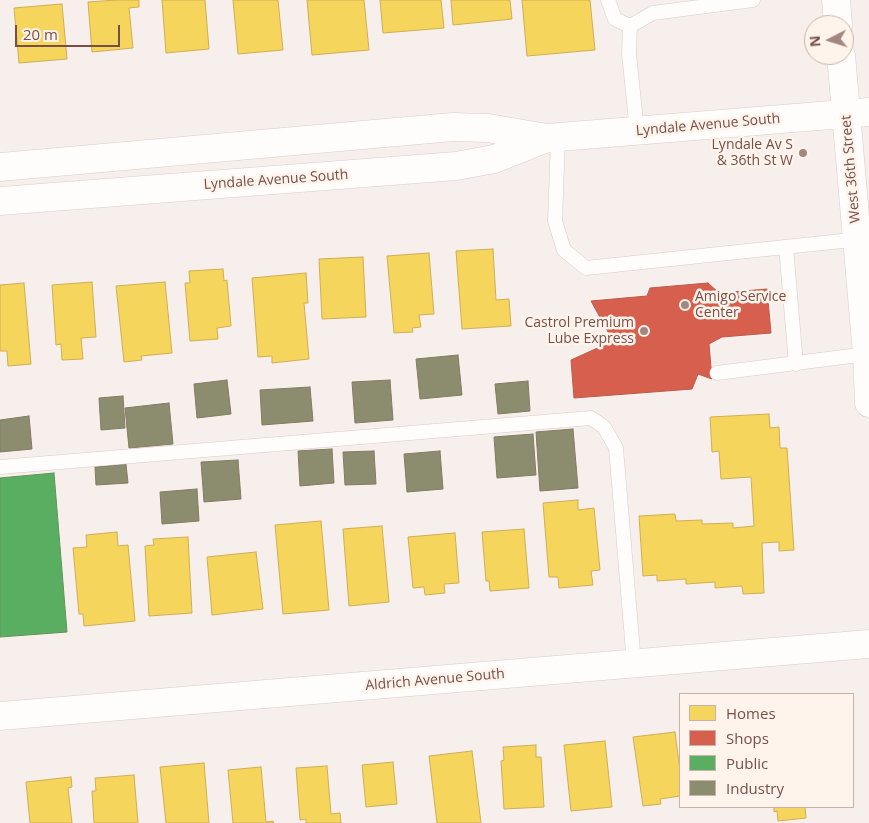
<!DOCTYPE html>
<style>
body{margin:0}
#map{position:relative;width:869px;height:823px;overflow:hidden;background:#f7efeb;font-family:"Open Sans",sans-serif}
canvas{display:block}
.legend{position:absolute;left:679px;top:693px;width:175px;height:115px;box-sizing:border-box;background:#fff4ec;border:1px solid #c9b2aa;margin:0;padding:6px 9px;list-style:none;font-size:15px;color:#784f48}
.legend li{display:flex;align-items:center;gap:10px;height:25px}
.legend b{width:25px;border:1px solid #c9b2aa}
.north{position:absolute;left:804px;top:15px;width:50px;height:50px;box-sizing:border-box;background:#fff4ec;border:1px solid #c9b2aa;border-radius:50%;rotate:265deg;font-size:14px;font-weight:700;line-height:20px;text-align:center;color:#784f48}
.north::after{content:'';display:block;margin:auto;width:18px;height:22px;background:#a48781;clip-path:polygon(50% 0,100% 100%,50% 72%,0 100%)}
.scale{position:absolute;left:15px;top:25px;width:105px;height:22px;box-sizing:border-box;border:2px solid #784f48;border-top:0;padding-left:6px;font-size:15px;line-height:18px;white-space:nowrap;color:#784f48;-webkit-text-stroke:4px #fff4ec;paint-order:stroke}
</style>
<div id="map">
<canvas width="869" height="823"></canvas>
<ul class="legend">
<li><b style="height:14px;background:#f6d55c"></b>Homes</li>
<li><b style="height:14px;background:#d6604d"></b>Shops</li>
<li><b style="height:14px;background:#5aae61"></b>Public</li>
<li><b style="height:14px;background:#8c8c6e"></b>Industry</li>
</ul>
<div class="north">N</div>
<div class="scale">20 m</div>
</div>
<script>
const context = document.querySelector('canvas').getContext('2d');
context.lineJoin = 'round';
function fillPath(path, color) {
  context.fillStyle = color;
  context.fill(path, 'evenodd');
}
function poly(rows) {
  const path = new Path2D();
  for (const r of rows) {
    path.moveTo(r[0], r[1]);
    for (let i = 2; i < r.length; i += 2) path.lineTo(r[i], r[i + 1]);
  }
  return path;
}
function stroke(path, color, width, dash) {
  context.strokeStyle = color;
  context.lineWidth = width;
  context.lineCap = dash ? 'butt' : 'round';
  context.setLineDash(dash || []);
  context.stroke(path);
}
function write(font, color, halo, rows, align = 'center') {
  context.font = font + ' "Open Sans",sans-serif';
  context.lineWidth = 5;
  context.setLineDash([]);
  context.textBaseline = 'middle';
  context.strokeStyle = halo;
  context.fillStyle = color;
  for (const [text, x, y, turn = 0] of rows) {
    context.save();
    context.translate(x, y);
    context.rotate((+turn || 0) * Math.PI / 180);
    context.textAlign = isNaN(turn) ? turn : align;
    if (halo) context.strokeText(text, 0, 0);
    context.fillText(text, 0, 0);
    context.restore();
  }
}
const homes = poly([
 [116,0,139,0,139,7,129,8,133,48,92,52,88,2,116,0],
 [162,0,205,0,209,49,166,53,162,0],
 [233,0,278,0,283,50,238,54,233,0],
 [307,0,364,0,369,50,312,55,307,0],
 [380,0,441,0,444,28,383,33,380,0],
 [451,0,510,0,512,19,453,25,451,0],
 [522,0,590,0,595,50,527,56,522,0],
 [62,4,67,59,19,63,14,8,62,4],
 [493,249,496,300,509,299,511,326,462,329,456,251,493,249],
 [429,253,434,314,419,315,421,327,412,328,413,332,394,333,387,256,429,253],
 [363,257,366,317,322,319,319,259,363,257],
 [223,269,224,281,227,280,231,326,217,328,218,339,190,341,185,283,190,283,189,271,223,269],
 [306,273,308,303,304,303,309,359,272,363,272,356,258,357,252,278,306,273],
 [92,282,96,337,81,338,83,359,62,360,61,344,56,345,52,285,92,282],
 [165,282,172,353,141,356,142,360,124,362,116,286,165,282],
 [24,283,31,364,8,366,7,351,0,351,0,285,24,283],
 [769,414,770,428,779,427,780,448,787,448,794,550,779,551,779,542,762,543,764,593,743,594,742,586,715,588,715,582,686,584,686,579,657,581,657,575,643,576,639,516,675,514,676,521,702,520,702,524,733,523,733,528,754,526,751,477,721,479,719,451,712,452,710,417,769,414],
 [578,500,578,510,594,508,600,570,591,571,593,585,559,588,558,577,549,577,543,503,578,500],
 [321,521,329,610,283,614,275,525,321,521],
 [382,526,389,602,349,606,343,529,382,526],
 [524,529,529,588,490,591,489,581,486,581,482,532,524,529],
 [117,532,118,546,128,545,135,621,84,626,83,614,79,614,73,548,87,547,86,535,117,532],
 [455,533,459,583,444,584,445,593,425,595,424,587,413,588,408,537,455,533],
 [188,537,192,613,149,616,145,546,154,545,153,539,188,537],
 [256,552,263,609,212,615,207,557,256,552],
 [675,732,680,770,680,796,660,799,661,804,643,806,633,737,675,732],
 [605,741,612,807,571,811,564,745,605,741],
 [536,745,536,757,541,757,544,807,504,809,501,761,504,760,503,747,536,745],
 [472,751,481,823,437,823,429,756,472,751],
 [393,762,397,804,366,807,362,765,393,762],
 [204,763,209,823,166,823,160,767,204,763],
 [327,766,331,814,340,813,341,823,306,823,306,819,300,820,296,768,327,766],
 [261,767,266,822,273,821,274,823,233,823,228,770,261,767],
 [134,775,138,823,94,823,92,791,96,791,95,778,134,775],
 [71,777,72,787,68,788,72,823,30,823,26,782,71,777],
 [774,807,805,807,806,818,778,821,777,811,774,812,774,807]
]);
fillPath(homes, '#f6d55c');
stroke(homes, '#d0ad56', 1);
const shops = poly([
 [708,283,719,293,767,289,771,333,722,337,709,344,712,379,698,374,692,389,574,398,571,360,613,341,591,301,647,296,650,288,708,283]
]);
fillPath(shops, '#d6604d');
stroke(shops, '#ba5b4c', 1);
const public = poly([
 [54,473,67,632,0,637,0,478,54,473]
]);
fillPath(public, '#5aae61');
stroke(public, '#63925a', 1);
const industry = poly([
 [458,355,462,395,420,399,416,359,458,355],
 [227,380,231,414,197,418,194,384,227,380],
 [390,380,393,420,355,423,352,382,390,380],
 [528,381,530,411,498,414,495,384,528,381],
 [310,387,313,421,262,425,260,390,310,387],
 [123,396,125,428,101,430,99,398,123,396],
 [169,403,173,444,129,448,125,408,169,403],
 [29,416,32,449,0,452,0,420,29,416],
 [573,429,578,488,540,491,536,432,573,429],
 [533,434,536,475,497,478,494,437,533,434],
 [332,449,334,483,300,486,298,451,332,449],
 [374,451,376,484,345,485,343,452,374,451],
 [440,451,443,489,407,492,404,454,440,451],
 [238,460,241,499,204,502,201,462,238,460],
 [126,464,128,483,96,485,95,467,126,464],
 [197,489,199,521,162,524,160,492,197,489]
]);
fillPath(industry, '#8c8c6e');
stroke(industry, '#867a63', 1);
const lane = poly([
 [608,0,615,19,630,26],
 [637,131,629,54,630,26,653,13,753,0],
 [558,137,555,221,564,250,586,268,861,239],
 [786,247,796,364],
 [717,373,867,354],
 [0,467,591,418,604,427,616,448,634,664]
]);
const street = poly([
 [0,716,869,644]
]);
const secondary = poly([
 [836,0,838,25],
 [841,55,867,354,869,403],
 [0,167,453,127,488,128,547,138,869,112],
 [0,201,456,166,494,159,547,138]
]);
stroke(lane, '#d6cbc8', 15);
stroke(street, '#d6cbc8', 29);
stroke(secondary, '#d8ccc8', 29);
stroke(lane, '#fefdfc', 14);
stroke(street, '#fefdfc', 28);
stroke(secondary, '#fefdfc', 28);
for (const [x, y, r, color] of [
 [803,153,5,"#a48781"],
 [685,305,5,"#a48781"],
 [644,331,5,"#a48781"]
]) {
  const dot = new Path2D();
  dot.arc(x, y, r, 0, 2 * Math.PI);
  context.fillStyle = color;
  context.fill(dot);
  stroke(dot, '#fff4ec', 2);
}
write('14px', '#784f48', '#fff4ec', [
 ["Lyndale Avenue South",708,125,-5],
 ["West 36th Street",851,169,-95],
 ["Lyndale Avenue South",276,180,-4],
 ["Aldrich Avenue South",435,680,-5]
]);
write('14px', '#784f48', '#fff4ec', [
 ["Lyndale Av S",793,145],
 ["& 36th St W",793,161],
 ["Amigo Service",695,297,"left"],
 ["Center",695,313,"left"],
 ["Castrol Premium",634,323],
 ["Lube Express",634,339]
], 'right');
</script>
